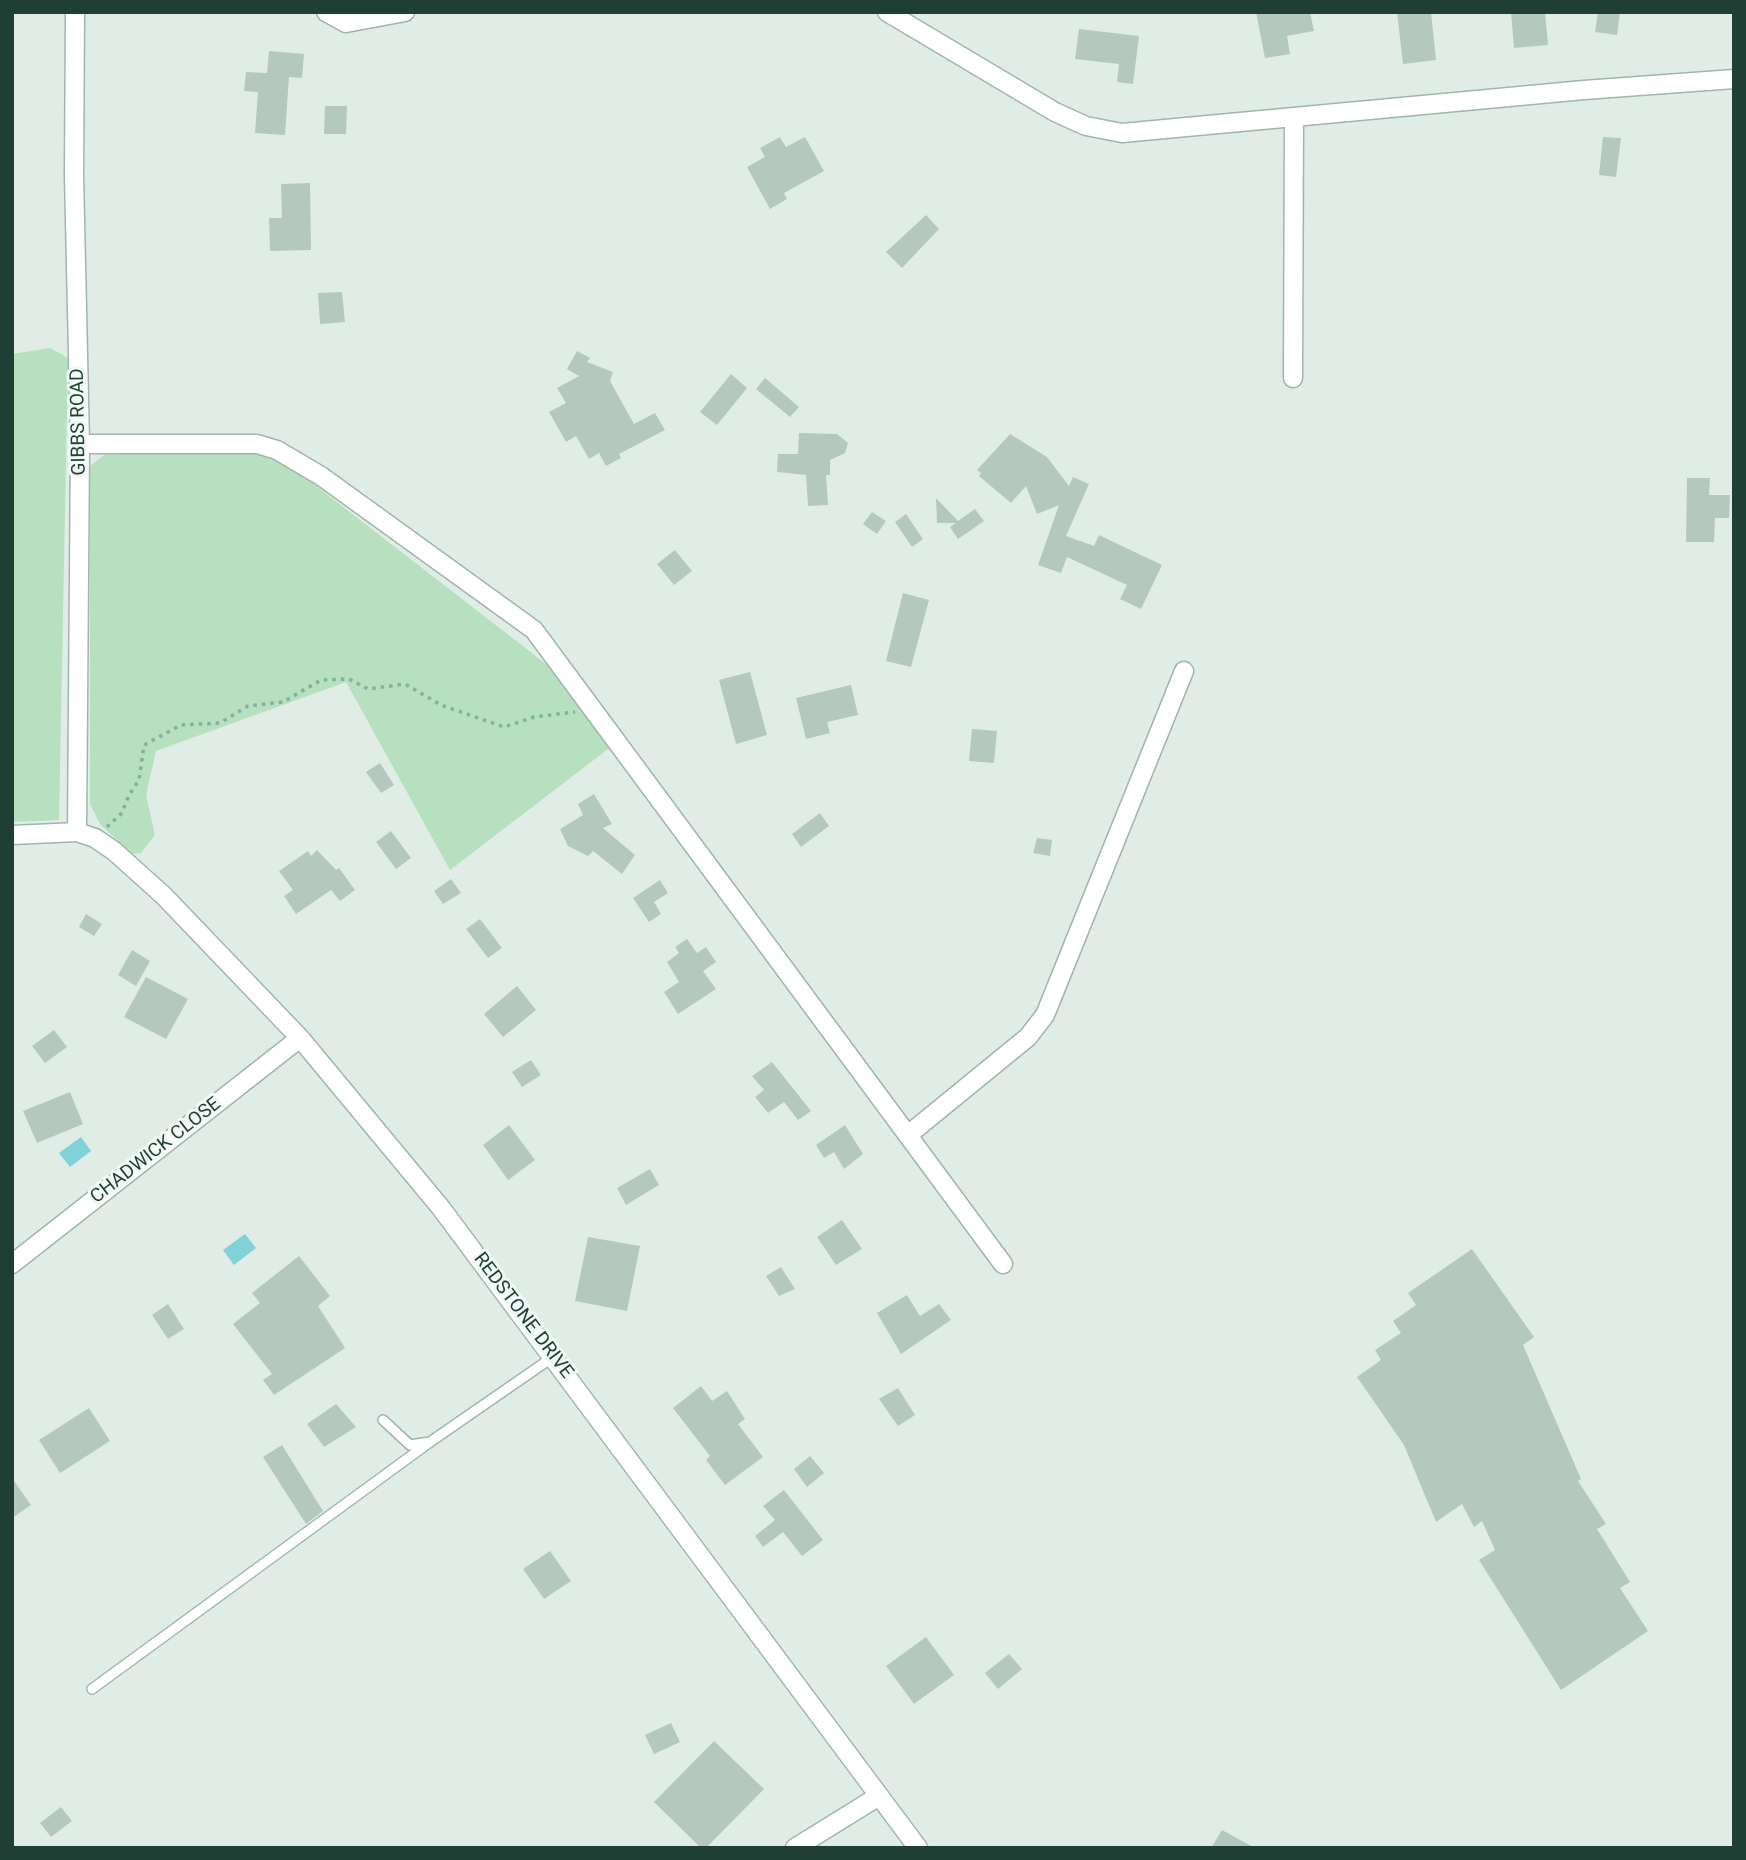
<!DOCTYPE html>
<style>
body{margin:0}
#map{position:relative;width:1746px;height:1860px;overflow:hidden;background:#e0ede6;font-family:Roboto,sans-serif}
canvas{display:block}
.frame{position:absolute;inset:0;border:14px solid #1f3f34;pointer-events:none}
</style>
<div id="map">
<canvas width="1746" height="1860"></canvas>
<div class="frame"></div>
</div>
<script>
const context = document.querySelector('canvas').getContext('2d');
context.lineJoin = 'round';
function fillPath(path, color) {
  context.fillStyle = color;
  context.fill(path, 'evenodd');
}
function poly(rows) {
  const path = new Path2D();
  for (const r of rows) {
    path.moveTo(r[0], r[1]);
    for (let i = 2; i < r.length; i += 2) path.lineTo(r[i], r[i + 1]);
  }
  return path;
}
function stroke(path, color, width, dash) {
  context.strokeStyle = color;
  context.lineWidth = width;
  context.lineCap = dash ? 'butt' : 'round';
  context.setLineDash(dash || []);
  context.stroke(path);
}
function write(font, color, halo, rows, align = 'center') {
  context.font = font + ' Roboto,sans-serif';
  context.lineWidth = 6;
  context.setLineDash([]);
  context.textBaseline = 'middle';
  context.strokeStyle = halo;
  context.fillStyle = color;
  for (const [text, x, y, turn = 0] of rows) {
    context.save();
    context.translate(x, y);
    context.rotate((+turn || 0) * Math.PI / 180);
    context.textAlign = isNaN(turn) ? turn : align;
    if (halo) context.strokeText(text, 0, 0);
    context.fillText(text, 0, 0);
    context.restore();
  }
}
fillPath(poly([
 [50,348,68,358,59,820,12,822,12,354],
 [207,449,259,452,293,468,546,664,612,746,450,870,346,682,156,751,146,795,155,835,141,853,132,854,100,824,90,804,90,466,104,455]
]), '#b6e0bf');
fillPath(poly([
 [81,1137,91,1151,70,1167,59,1153],
 [245,1234,256,1248,234,1265,223,1250]
]), '#81d1d8');
fillPath(poly([
 [1256,12,1310,12,1314,31,1287,36,1290,54,1265,58],
 [1397,12,1431,12,1436,60,1403,64],
 [1511,12,1545,12,1548,45,1514,48],
 [1598,12,1620,12,1617,35,1595,32],
 [1079,29,1139,36,1133,84,1117,82,1119,64,1075,59],
 [269,51,304,54,302,78,289,77,285,135,255,133,258,92,244,91,246,72,267,73],
 [325,106,347,106,346,134,324,134],
 [780,137,786,147,805,137,824,171,784,193,787,199,770,209,747,167,765,157,760,148],
 [1603,137,1621,138,1616,177,1599,175],
 [310,183,311,250,270,251,269,218,282,218,281,184],
 [926,215,939,229,902,268,886,252],
 [342,292,345,322,320,324,318,293],
 [577,351,590,358,587,362,613,372,610,381,634,424,655,413,665,430,619,454,621,458,606,466,599,453,589,459,576,436,566,442,549,412,566,403,557,388,579,376,567,369],
 [731,374,747,388,717,425,700,412],
 [765,378,799,407,790,417,756,389],
 [799,433,837,434,848,443,845,453,830,460,830,475,826,475,828,505,808,506,806,475,777,472,778,454,798,454],
 [1010,434,1047,457,1069,486,1073,477,1089,484,1066,536,1094,546,1099,535,1162,565,1141,609,1120,599,1127,585,1067,557,1061,573,1038,565,1059,505,1037,514,1026,486,1011,503,979,476,981,473,977,470],
 [1687,478,1710,478,1709,495,1730,495,1729,518,1715,518,1714,542,1686,542],
 [936,498,958,521,975,509,984,521,958,539,950,527,956,523,937,523],
 [872,512,886,521,877,534,863,524],
 [906,514,923,539,912,547,895,522],
 [675,550,692,571,674,585,657,564],
 [903,593,929,600,911,667,886,661],
 [750,672,767,735,736,744,719,680],
 [851,685,858,715,827,722,830,733,806,739,796,698],
 [972,729,997,731,994,763,969,761],
 [380,763,394,785,381,793,366,772],
 [594,794,612,824,603,828,635,855,622,874,593,851,588,856,568,846,560,829,583,815,578,804],
 [820,813,829,826,801,847,792,834],
 [391,831,411,858,396,869,376,842],
 [1037,838,1052,840,1050,856,1033,853],
 [317,850,336,870,339,868,355,890,340,901,331,890,296,914,284,896,293,890,279,871,308,851,311,856],
 [451,879,461,893,443,904,434,891],
 [660,880,668,893,654,902,661,914,649,922,633,898],
 [86,914,102,924,94,936,79,927],
 [480,919,502,948,488,958,466,929],
 [687,939,697,953,706,947,716,962,703,971,716,989,678,1014,664,992,679,982,667,962,679,953,675,947],
 [132,950,150,961,136,986,118,975],
 [146,977,188,999,166,1039,124,1017],
 [517,986,536,1010,503,1037,484,1014],
 [54,1030,67,1047,45,1063,32,1046],
 [531,1060,541,1075,522,1087,512,1072],
 [772,1062,811,1111,798,1120,784,1102,768,1113,755,1097,764,1090,752,1076],
 [70,1092,83,1124,37,1143,23,1111],
 [509,1125,535,1160,508,1180,483,1145],
 [845,1125,863,1154,844,1169,834,1152,824,1158,816,1145],
 [650,1169,659,1185,626,1205,617,1188],
 [842,1220,862,1249,836,1265,817,1237],
 [588,1237,640,1246,627,1311,575,1301],
 [1472,1249,1534,1337,1523,1345,1581,1479,1578,1481,1606,1524,1597,1529,1630,1582,1620,1588,1648,1631,1561,1690,1479,1560,1495,1550,1482,1521,1474,1527,1462,1504,1436,1522,1404,1445,1357,1377,1381,1360,1375,1350,1401,1333,1393,1321,1416,1305,1408,1293],
 [299,1256,330,1296,318,1306,345,1348,274,1395,263,1380,272,1374,233,1324,260,1303,252,1293],
 [781,1267,795,1289,779,1296,766,1276],
 [907,1295,920,1316,939,1304,951,1320,901,1354,877,1313],
 [168,1304,184,1329,168,1339,152,1315],
 [701,1386,712,1401,727,1391,745,1419,738,1424,763,1457,725,1485,706,1460,710,1456,673,1408],
 [898,1388,915,1415,898,1426,879,1399],
 [336,1404,356,1427,324,1447,307,1424],
 [89,1408,110,1441,60,1473,39,1440],
 [282,1445,323,1511,306,1524,263,1457],
 [810,1456,824,1473,807,1487,794,1469],
 [12,1478,31,1505,12,1518],
 [784,1490,823,1540,802,1556,783,1532,763,1547,755,1536,775,1520,763,1506],
 [550,1551,571,1581,544,1599,523,1569],
 [926,1637,954,1675,914,1704,886,1666],
 [1009,1654,1022,1669,998,1689,985,1673],
 [671,1723,680,1742,654,1754,645,1735],
 [714,1741,764,1789,706,1848,701,1848,654,1802],
 [61,1807,72,1821,51,1837,40,1823],
 [1222,1830,1255,1848,1211,1848]
]), '#b5c8bf');
const lane = poly([
 [383,1420,410,1445,430,1442,553,1357],
 [92,1689,430,1442]
]);
const street = poly([
 [75,12,74,175,80,444,77,832],
 [326,12,346,23,405,12],
 [887,12,1055,112,1086,126,1122,133,1584,90,1734,79],
 [1293,378,1294,118],
 [80,444,257,444,277,450,321,476,534,630,1003,1264],
 [12,835,77,832,95,838,114,851,164,896,300,1038,441,1208,918,1848],
 [908,1135,1028,1037,1045,1015,1184,671],
 [12,1264,300,1038],
 [795,1848,879,1796]
]);
stroke(lane, '#a2b5ad', 12);
stroke(street, '#a2b5ad', 21);
stroke(poly([
 [107,827,122,813,129,795,139,780,144,745,181,725,220,723,248,706,283,702,321,680,349,679,368,689,405,684,441,705,504,727,534,717,575,712]
]), '#7db49f', 3.5, [3.5, 5]);
stroke(lane, '#fff', 9);
stroke(street, '#fff', 18);
write('19px', '#1f3f34', '#f1f9f4', [
 ["GIBBS ROAD",79,422,-91],
 ["CHADWICK CLOSE",156,1151,-38],
 ["REDSTONE DRIVE",523,1316,53]
]);
</script>
